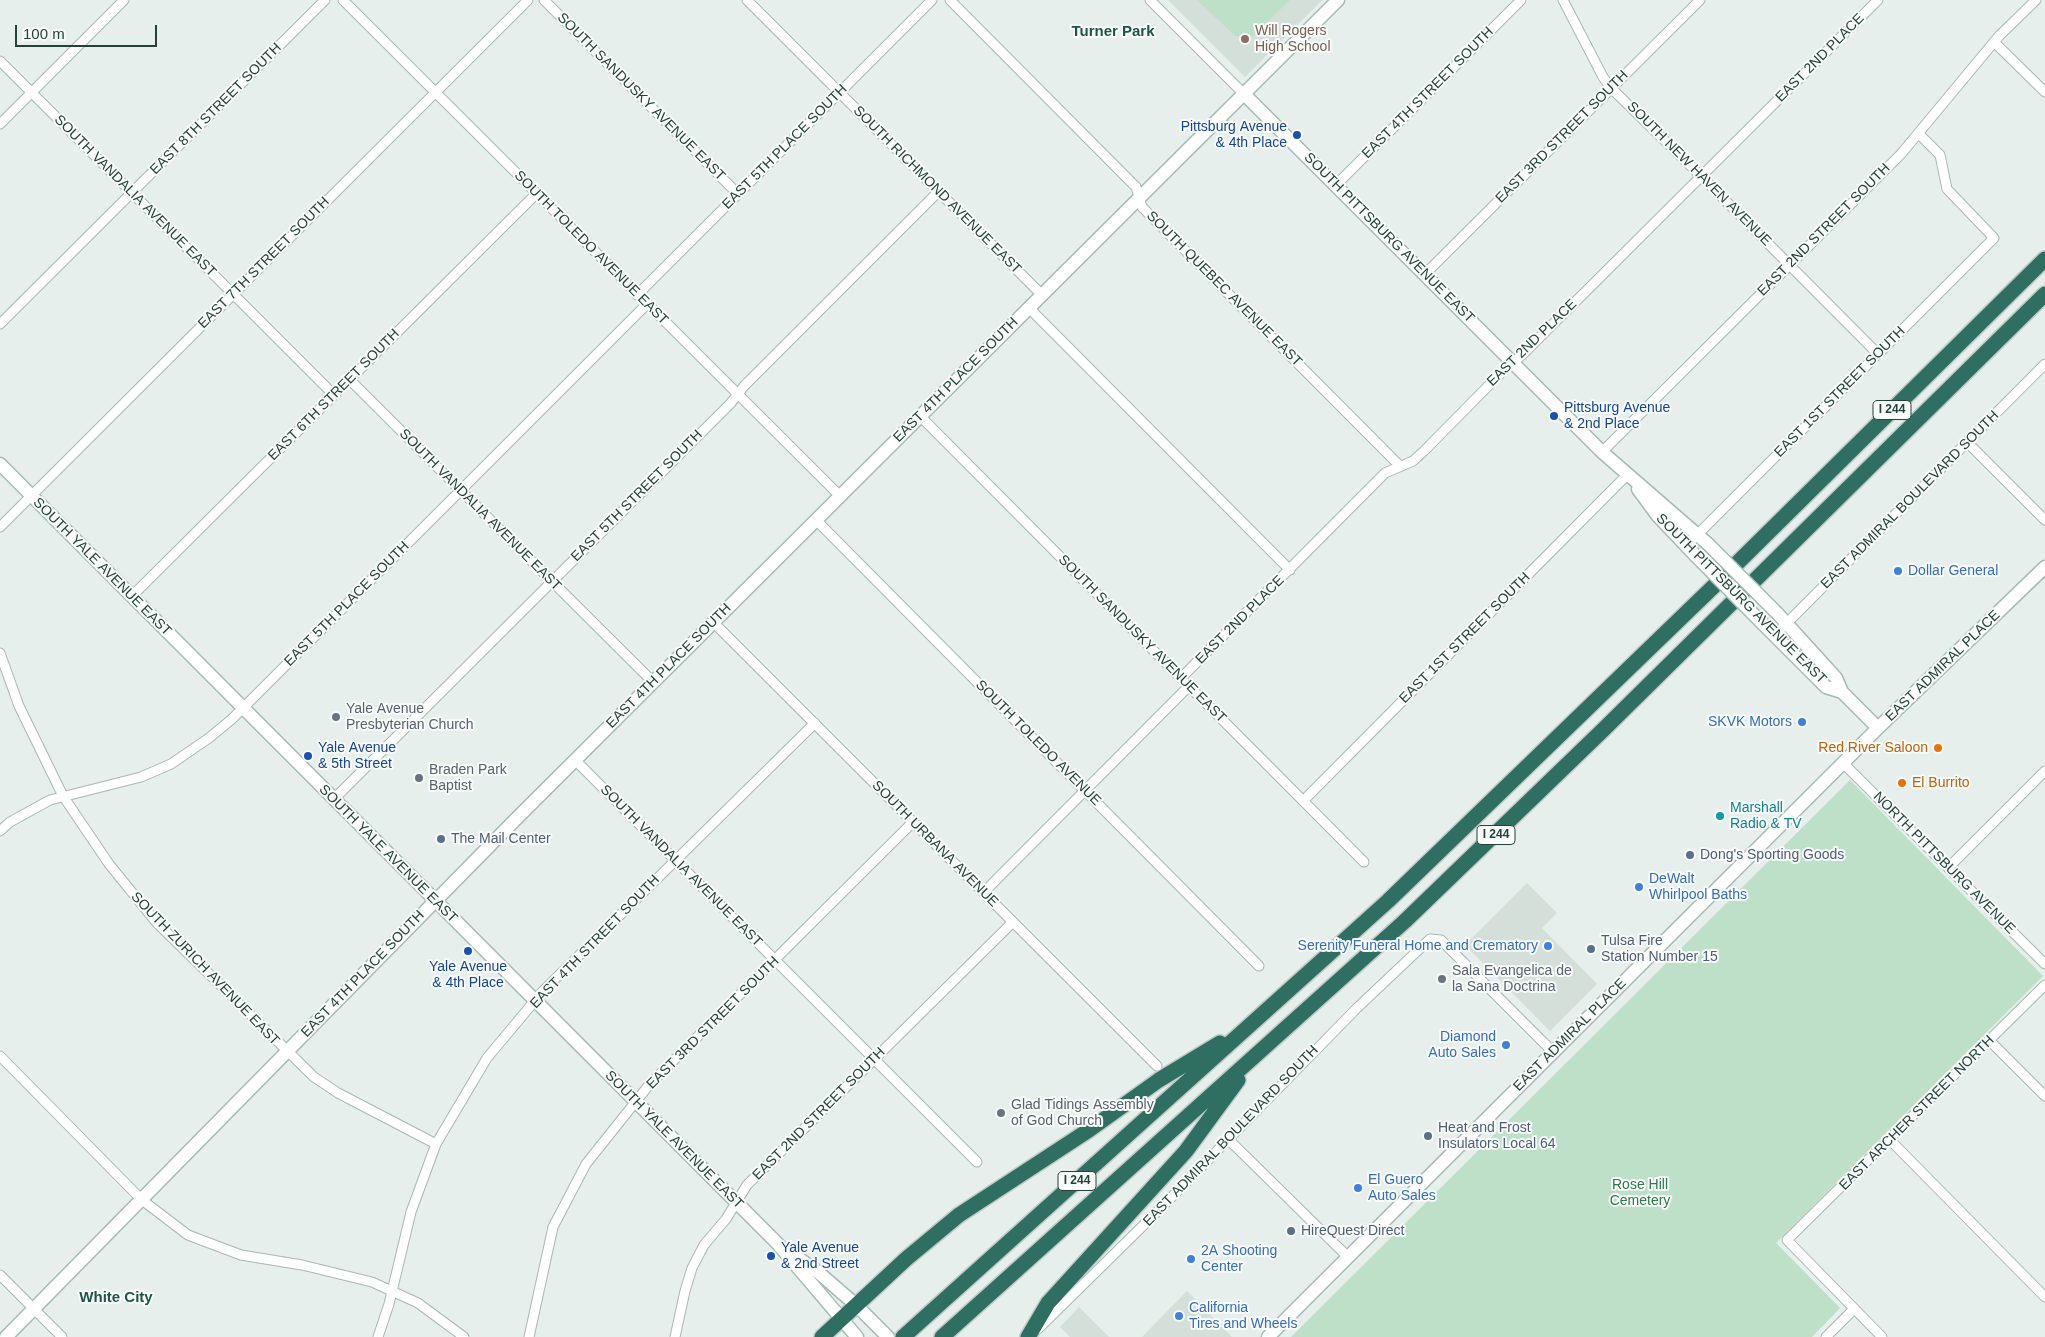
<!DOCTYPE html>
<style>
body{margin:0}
#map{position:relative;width:2045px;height:1337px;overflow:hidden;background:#e6efeb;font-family:Arial,sans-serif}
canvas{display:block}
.scale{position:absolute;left:15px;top:25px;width:142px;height:22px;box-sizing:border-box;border:2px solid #24423a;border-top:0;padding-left:6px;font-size:15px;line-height:18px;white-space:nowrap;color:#24423a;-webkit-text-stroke:4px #f7fbf9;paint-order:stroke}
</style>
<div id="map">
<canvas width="2045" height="1337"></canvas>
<div class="scale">100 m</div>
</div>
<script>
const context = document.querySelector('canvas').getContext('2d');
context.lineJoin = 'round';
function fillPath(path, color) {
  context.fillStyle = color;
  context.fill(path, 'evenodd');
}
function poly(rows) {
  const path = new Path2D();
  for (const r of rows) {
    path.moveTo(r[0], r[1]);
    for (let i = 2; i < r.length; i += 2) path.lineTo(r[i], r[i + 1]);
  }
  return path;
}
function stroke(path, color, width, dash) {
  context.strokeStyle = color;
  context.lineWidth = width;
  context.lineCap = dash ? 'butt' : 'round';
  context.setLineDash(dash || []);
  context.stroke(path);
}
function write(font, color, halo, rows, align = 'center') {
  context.font = font + ' Arial,sans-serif';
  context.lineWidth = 4;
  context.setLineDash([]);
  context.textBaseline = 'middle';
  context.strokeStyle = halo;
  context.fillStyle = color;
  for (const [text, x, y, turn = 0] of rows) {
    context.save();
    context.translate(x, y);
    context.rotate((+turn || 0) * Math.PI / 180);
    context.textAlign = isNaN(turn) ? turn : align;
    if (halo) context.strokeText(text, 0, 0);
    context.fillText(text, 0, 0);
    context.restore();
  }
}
fillPath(poly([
 [1168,0,1322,0,1245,77],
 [1527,883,1557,913,1542,928,1597,984,1550,1031,1465,945],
 [1187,1291,1232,1337,1142,1337],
 [1079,1307,1109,1337,1070,1337,1060,1327]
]), '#d4dfda');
fillPath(poly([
 [1197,0,1290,0,1253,36,1235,36],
 [1850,780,2043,976,1776,1243,1840,1308,1812,1337,1291,1337]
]), '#bfe0c8');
const street = poly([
 [343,0,840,496],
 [544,0,738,194],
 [747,0,1042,295],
 [950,0,1136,187,1142,207,1400,466],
 [1150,0,1244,94],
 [1563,0,1603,77,1611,88,1701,176,1878,354],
 [1994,42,2045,92],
 [0,61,334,395],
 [0,124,124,0],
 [1335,186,1521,0],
 [1425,274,1700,0],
 [637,295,932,0],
 [1029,308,1290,570],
 [0,324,325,0],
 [350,380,653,682],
 [920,416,1364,862],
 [1967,442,2045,520],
 [1602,452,1901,154,1999,36,2036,0],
 [816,520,1259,966],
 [0,527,528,0],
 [1686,546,1994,238,1947,189,1940,155,1919,134],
 [131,597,537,193],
 [713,622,1157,1066],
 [1774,636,2045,364],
 [0,653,19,706,63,796,109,864,156,922,314,1077,338,1093,436,1144],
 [1181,678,1385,473,1413,461,1424,451,1503,371,1523,354,1878,0],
 [575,760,977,1162],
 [1843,763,2045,964],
 [334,799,730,404,745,385,938,192],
 [1303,801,1627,475],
 [0,831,10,822,50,800,141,777,171,764,209,738,232,719,647,304],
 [1949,867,2045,771],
 [984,892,1189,686],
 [1990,1041,2045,1096],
 [0,1056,142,1200,188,1235,241,1255,302,1265,372,1282,418,1303,464,1337],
 [1228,1139,1348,1257],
 [1890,1140,2045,1297],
 [0,1275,62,1337],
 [1038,1329,1162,1207,1357,1008,1430,939,1441,940,1553,1052],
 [378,1337,389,1304,411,1212,436,1144,487,1058,543,991,815,723],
 [529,1337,553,1227,586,1164,649,1085,913,822],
 [675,1337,685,1291,692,1268,704,1245,726,1219,747,1185,1013,922],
 [1826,1337,1854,1309],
 [1882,1337,1787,1240,2045,985]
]);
const secondary = poly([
 [1244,94,1602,452,1708,544],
 [0,464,777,1243,857,1337],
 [1638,489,1657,515,1696,556],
 [1777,613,1836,678,1842,692,1878,728],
 [1764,625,1826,687,1842,692],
 [791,1253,818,1272,856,1305,888,1337],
 [6,1337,516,819,1338,0],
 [1268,1337,1878,728,2045,567]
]);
const highway = poly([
 [822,1337,906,1259,959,1215,1089,1130,1159,1080,1220,1043],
 [903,1337,1388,901,1713,587,2045,259],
 [942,1337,1405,921,1604,729,2045,294],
 [1028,1337,1048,1303,1186,1151,1238,1080]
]);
stroke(street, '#a8b8b2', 11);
stroke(secondary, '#a4bbb3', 15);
stroke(highway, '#c2cac8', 18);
stroke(street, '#fff', 9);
stroke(secondary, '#fff', 12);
stroke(highway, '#2f6f62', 15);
const secondaryBridge = poly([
 [1708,544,1777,613],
 [1696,556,1764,625]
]);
stroke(secondaryBridge, '#a4bbb3', 15, []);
stroke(secondaryBridge, '#fff', 12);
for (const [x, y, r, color] of [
 [1245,39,5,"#8d6e63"],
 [1297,135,5,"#1a4fb4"],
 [1554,416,5,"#1a4fb4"],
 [1898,571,5,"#3f7fe0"],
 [336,717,5,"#6b7280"],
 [1802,722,5,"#3f7fe0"],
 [1938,748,5,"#e8710a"],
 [308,756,5,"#1a4fb4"],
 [419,778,5,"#6b7280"],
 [1902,783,5,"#e8710a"],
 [1720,816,5,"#0f9aa8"],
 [441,839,5,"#5c6f8a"],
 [1690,855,5,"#5c6f8a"],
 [1639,887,5,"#3f7fe0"],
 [1548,946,5,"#3f7fe0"],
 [1591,949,5,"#5c6f8a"],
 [468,951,5,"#1a4fb4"],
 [1442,979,5,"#6b7280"],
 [1506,1045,5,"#3f7fe0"],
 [1001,1113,5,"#6b7280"],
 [1428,1136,5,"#5c6f8a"],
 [1358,1188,5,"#3f7fe0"],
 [1291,1231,5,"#5c6f8a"],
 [771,1256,5,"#1a4fb4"],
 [1191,1259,5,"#3f7fe0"],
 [1179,1316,5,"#3f7fe0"]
]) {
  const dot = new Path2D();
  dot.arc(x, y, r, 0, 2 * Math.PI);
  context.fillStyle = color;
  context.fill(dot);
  stroke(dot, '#f7fbf9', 2);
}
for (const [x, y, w] of [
 [1892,410,38],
 [1496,835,38],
 [1077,1181,38]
]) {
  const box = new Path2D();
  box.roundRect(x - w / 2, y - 9.5, w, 19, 4);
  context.fillStyle = '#f7fbf9';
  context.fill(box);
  stroke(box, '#24423a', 1);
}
write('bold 12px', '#24423a', null, [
 ["I 244",1892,410],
 ["I 244",1496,835],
 ["I 244",1077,1181]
]);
write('14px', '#785e54', '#f7fbf9', [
 ["Will Rogers",1255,31],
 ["High School",1255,47]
], 'left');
write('14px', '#24423a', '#f7fbf9', [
 ["EAST 2ND PLACE",1820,58,-45],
 ["EAST 4TH STREET SOUTH",1428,93,-45],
 ["SOUTH SANDUSKY AVENUE EAST",641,97,45],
 ["EAST 8TH STREET SOUTH",216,109,-45],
 ["EAST 3RD STREET SOUTH",1562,137,-45],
 ["EAST 5TH PLACE SOUTH",785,147,-45],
 ["SOUTH NEW HAVEN AVENUE",1699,174,45],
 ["SOUTH RICHMOND AVENUE EAST",937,190,45],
 ["SOUTH VANDALIA AVENUE EAST",135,196,45],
 ["EAST 2ND STREET SOUTH",1824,230,-45],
 ["SOUTH PITTSBURG AVENUE EAST",1389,238,45],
 ["SOUTH TOLEDO AVENUE EAST",591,248,45],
 ["EAST 7TH STREET SOUTH",264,263,-45],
 ["SOUTH QUEBEC AVENUE EAST",1224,289,45],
 ["EAST 2ND PLACE",1532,343,-44],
 ["EAST 4TH PLACE SOUTH",956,380,-45],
 ["EAST 1ST STREET SOUTH",1840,392,-45],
 ["EAST 6TH STREET SOUTH",334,395,-45],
 ["EAST 5TH STREET SOUTH",637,496,-45],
 ["EAST ADMIRAL BOULEVARD SOUTH",1910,500,-45],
 ["SOUTH VANDALIA AVENUE EAST",480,510,45],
 ["SOUTH YALE AVENUE EAST",102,567,45],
 ["SOUTH PITTSBURG AVENUE EAST",1741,599,45],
 ["EAST 5TH PLACE SOUTH",347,604,-45],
 ["EAST 2ND PLACE",1240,620,-45],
 ["EAST 1ST STREET SOUTH",1465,638,-45],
 ["SOUTH SANDUSKY AVENUE EAST",1142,639,45],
 ["EAST 4TH PLACE SOUTH",669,666,-45],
 ["EAST ADMIRAL PLACE",1943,666,-44],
 ["SOUTH TOLEDO AVENUE",1038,743,45],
 ["SOUTH URBANA AVENUE",935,844,45],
 ["SOUTH YALE AVENUE EAST",388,854,45],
 ["NORTH PITTSBURG AVENUE",1944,863,45],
 ["SOUTH VANDALIA AVENUE EAST",681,866,45],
 ["EAST 4TH STREET SOUTH",595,942,-46],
 ["SOUTH ZURICH AVENUE EAST",205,969,46],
 ["EAST 4TH PLACE SOUTH",363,974,-46],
 ["EAST 3RD STREET SOUTH",713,1023,-45],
 ["EAST ADMIRAL PLACE",1570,1035,-45],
 ["EAST ARCHER STREET NORTH",1917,1113,-45],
 ["EAST 2ND STREET SOUTH",819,1114,-45],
 ["EAST ADMIRAL BOULEVARD SOUTH",1231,1136,-46],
 ["SOUTH YALE AVENUE EAST",674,1140,45]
]);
write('14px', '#164399', '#f7fbf9', [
 ["Pittsburg Avenue",1287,127,"right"],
 ["& 4th Place",1287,143,"right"],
 ["Pittsburg Avenue",1564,408],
 ["& 2nd Place",1564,424],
 ["Yale Avenue",318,748],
 ["& 5th Street",318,764],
 ["Yale Avenue",468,967,"center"],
 ["& 4th Place",468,983,"center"],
 ["Yale Avenue",781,1248],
 ["& 2nd Street",781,1264]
], 'left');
write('14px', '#366cbe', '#f7fbf9', [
 ["Dollar General",1908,571],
 ["SKVK Motors",1792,722,"right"],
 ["DeWalt",1649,879],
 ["Whirlpool Baths",1649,895],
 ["Serenity Funeral Home and Crematory",1538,946,"right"],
 ["Diamond",1496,1037,"right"],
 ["Auto Sales",1496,1053,"right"],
 ["El Guero",1368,1180],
 ["Auto Sales",1368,1196],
 ["2A Shooting",1201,1251],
 ["Center",1201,1267],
 ["California",1189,1308],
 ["Tires and Wheels",1189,1324]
], 'left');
write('14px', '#5b616d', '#f7fbf9', [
 ["Yale Avenue",346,709],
 ["Presbyterian Church",346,725],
 ["Braden Park",429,770],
 ["Baptist",429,786],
 ["Sala Evangelica de",1452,971],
 ["la Sana Doctrina",1452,987],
 ["Glad Tidings Assembly",1011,1105],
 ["of God Church",1011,1121]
], 'left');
write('14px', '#c56008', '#f7fbf9', [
 ["Red River Saloon",1928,748],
 ["El Burrito",1912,783,"left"]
], 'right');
write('14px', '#0d838f', '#f7fbf9', [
 ["Marshall",1730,808],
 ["Radio & TV",1730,824]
], 'left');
write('14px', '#4e5e75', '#f7fbf9', [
 ["The Mail Center",451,839],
 ["Dong's Sporting Goods",1700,855],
 ["Tulsa Fire",1601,941],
 ["Station Number 15",1601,957],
 ["Heat and Frost",1438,1128],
 ["Insulators Local 64",1438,1144],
 ["HireQuest Direct",1301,1231]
], 'left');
write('14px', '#2d7a4b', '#f7fbf9', [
 ["Rose Hill",1640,1185],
 ["Cemetery",1640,1201]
]);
write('bold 15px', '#1f5548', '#f7fbf9', [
 ["Turner Park",1113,32],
 ["White City",116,1298]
]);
</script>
